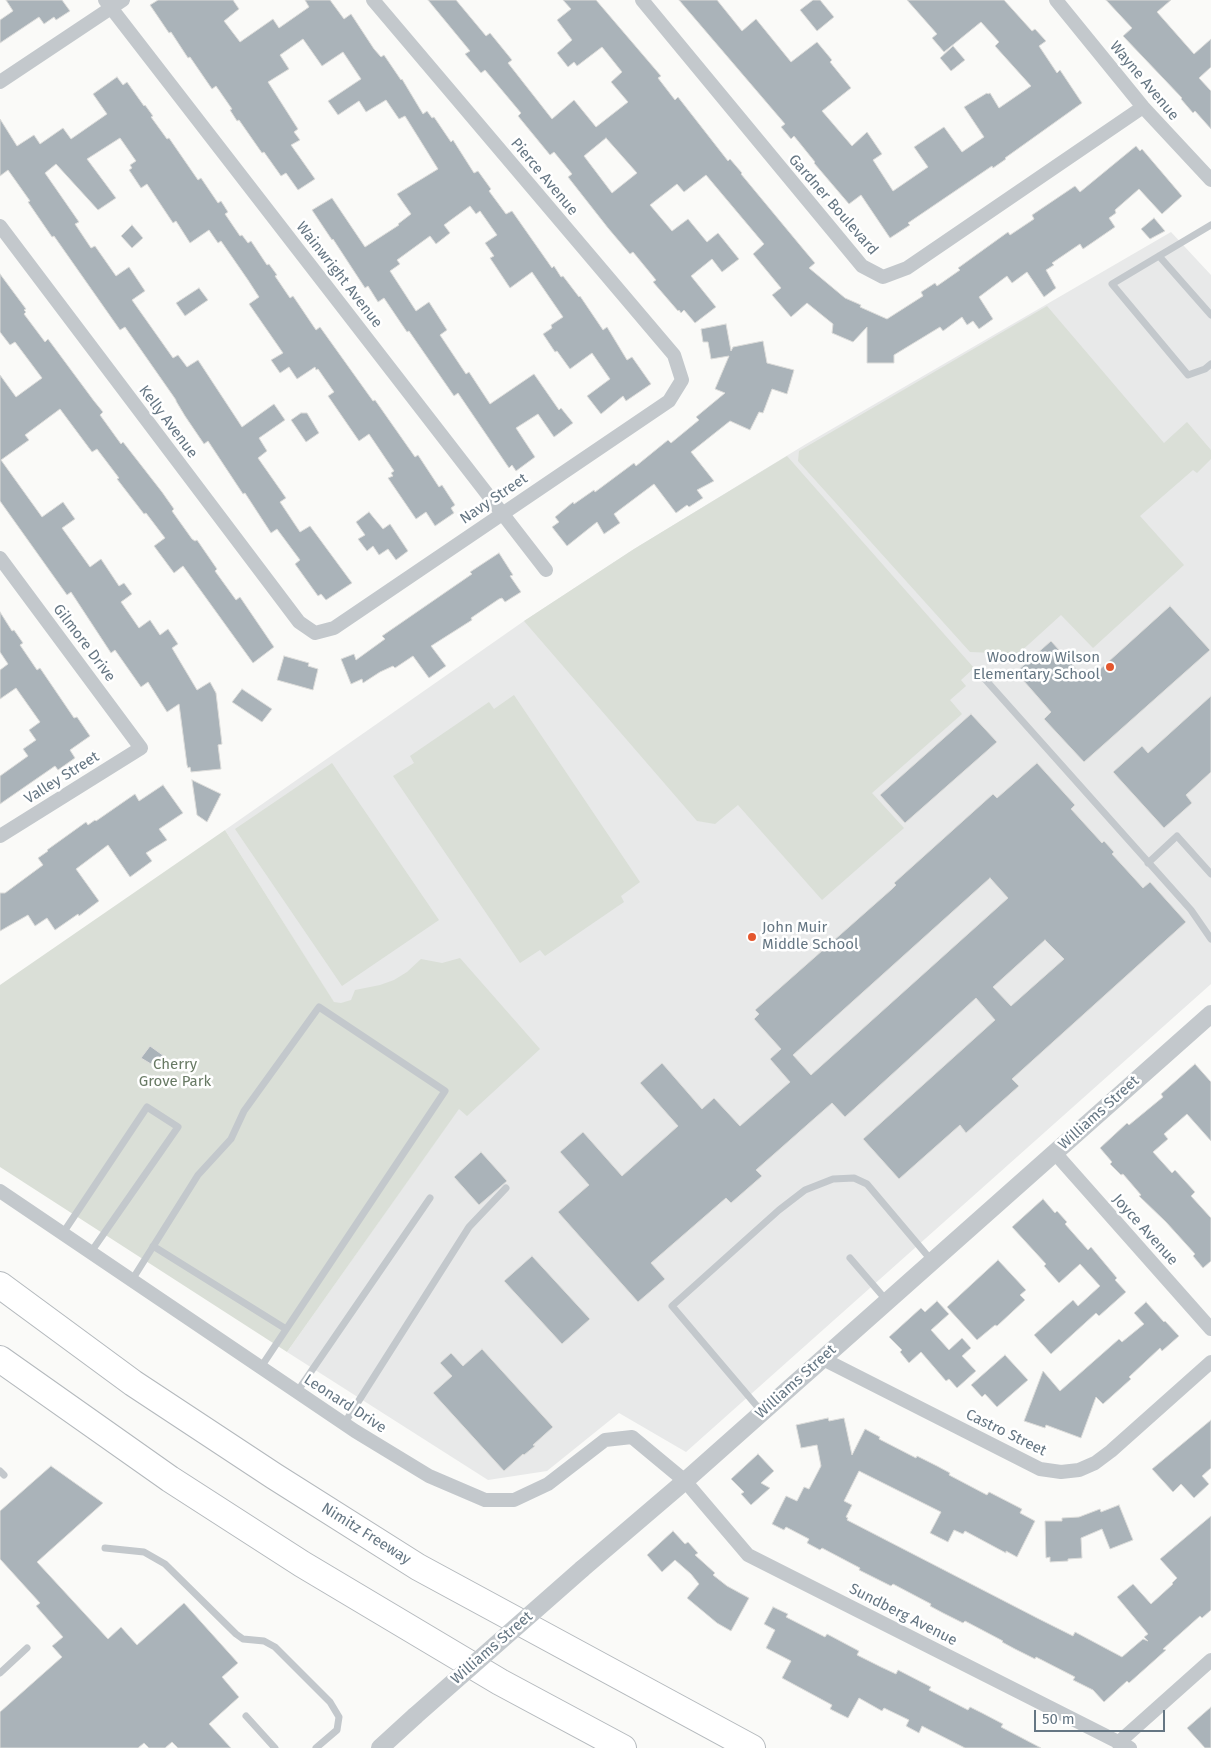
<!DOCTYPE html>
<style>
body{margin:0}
#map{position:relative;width:1211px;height:1748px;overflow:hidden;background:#fafaf8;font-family:"Fira Sans",sans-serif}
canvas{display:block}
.scale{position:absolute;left:1034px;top:1710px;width:131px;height:22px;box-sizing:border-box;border:2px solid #657683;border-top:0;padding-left:6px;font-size:15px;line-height:18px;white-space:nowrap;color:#657683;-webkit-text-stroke:4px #fff;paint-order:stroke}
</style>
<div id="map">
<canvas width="1211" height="1748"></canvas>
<div class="scale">50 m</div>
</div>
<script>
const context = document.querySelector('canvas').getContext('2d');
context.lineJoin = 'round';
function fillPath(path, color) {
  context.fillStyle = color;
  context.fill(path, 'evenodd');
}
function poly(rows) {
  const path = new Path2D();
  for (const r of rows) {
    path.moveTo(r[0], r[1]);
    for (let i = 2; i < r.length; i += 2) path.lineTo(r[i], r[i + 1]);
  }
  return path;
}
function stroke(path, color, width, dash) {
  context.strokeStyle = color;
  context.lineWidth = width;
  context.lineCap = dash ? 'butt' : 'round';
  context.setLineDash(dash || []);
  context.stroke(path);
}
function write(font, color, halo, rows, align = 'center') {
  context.font = font + ' "Fira Sans",sans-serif';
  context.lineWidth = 5;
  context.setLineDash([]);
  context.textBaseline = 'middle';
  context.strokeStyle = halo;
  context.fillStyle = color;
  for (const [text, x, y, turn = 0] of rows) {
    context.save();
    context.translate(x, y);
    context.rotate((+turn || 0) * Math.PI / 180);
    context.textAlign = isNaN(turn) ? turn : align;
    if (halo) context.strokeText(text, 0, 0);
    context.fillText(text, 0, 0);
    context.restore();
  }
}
fillPath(poly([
 [1171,232,1211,275,1211,984,686,1452,619,1413,547,1471,488,1480,287,1352,459,1108,348,1025,225,830,524,621,634,549,806,444]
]), '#e8e9e9');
fillPath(poly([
 [1047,306,1164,443,1187,422,1211,450,1211,459,1197,473,1193,470,1140,516,1184,565,1093,648,1061,615,1018,654,970,652,798,461,799,451],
 [787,456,974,668,961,680,966,686,950,700,962,714,872,793,904,828,822,900,738,805,715,824,697,821,524,621,634,549],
 [514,695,640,882,621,896,624,902,545,956,540,950,520,963,393,776,414,763,410,756,489,702,494,709],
 [332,763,439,920,342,986,235,829],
 [225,830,334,1002,341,1003,351,1000,355,990,380,985,394,980,407,972,421,959,442,963,460,958,540,1049,467,1116,459,1109,287,1352,0,1167,0,985]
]), '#dadfd7');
const building = poly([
 [6,0,62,0,70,11,56,20,54,17,44,24,39,17,0,43,0,20,13,11,6,0],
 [158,0,233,0,239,9,224,21,240,42,273,19,279,28,309,7,305,0,330,0,344,19,351,14,374,49,381,57,384,55,401,80,402,79,423,114,427,111,432,118,434,117,451,142,453,140,474,173,478,171,491,189,489,191,506,214,512,211,552,268,554,266,561,277,563,276,579,297,580,296,603,330,607,327,627,360,632,357,651,384,626,401,623,396,601,414,587,396,610,379,592,353,570,369,557,351,555,352,543,334,552,328,551,325,563,317,532,272,510,288,490,258,494,256,485,243,497,235,480,211,476,214,470,206,444,225,450,233,436,244,430,236,397,260,400,264,390,271,416,311,429,302,447,330,440,335,466,374,469,372,490,404,534,374,559,410,561,408,573,423,554,437,538,414,516,428,535,457,516,471,512,465,509,468,458,393,454,396,409,331,407,332,384,298,378,302,368,286,365,288,333,239,332,240,312,210,332,198,365,247,399,225,398,224,411,214,397,194,438,169,405,116,399,119,386,100,366,112,359,101,338,115,328,101,361,79,343,52,322,66,303,39,280,55,289,69,268,82,298,129,294,132,300,140,291,145,315,179,298,190,286,173,281,176,264,152,262,153,239,120,237,121,230,110,232,109,216,86,212,89,190,57,188,58,171,32,169,33,150,5,158,0],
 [428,0,456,0,486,36,490,33,512,60,508,63,552,119,574,100,596,127,628,102,611,82,622,72,602,47,577,66,574,62,568,67,557,53,572,40,557,20,571,9,563,0,596,0,661,76,658,78,675,100,678,97,728,161,730,159,742,173,741,174,804,250,815,263,809,268,845,298,861,305,860,307,887,319,923,296,921,292,935,283,937,286,960,270,958,268,1008,232,1010,235,1034,219,1032,215,1075,186,1080,192,1136,146,1140,151,1142,149,1182,196,1162,214,1139,189,1115,210,1116,213,1109,218,1115,227,1083,249,1080,244,1052,263,1054,265,1046,270,1056,288,1044,297,1027,272,1012,283,1007,276,979,297,993,319,979,329,973,321,967,325,962,317,943,331,940,327,894,355,894,363,867,363,867,327,853,342,832,333,833,324,807,303,791,317,772,295,781,288,753,254,764,244,706,175,684,192,677,184,650,205,672,231,688,219,707,242,718,233,739,259,722,272,712,259,691,276,716,307,695,323,684,310,681,313,679,310,678,311,653,282,656,280,633,252,630,254,608,228,568,177,572,174,554,152,550,155,518,116,521,113,485,70,481,73,465,54,470,51,428,0],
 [606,138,637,173,612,193,584,156,606,138],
 [679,0,717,0,742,31,756,19,791,62,817,42,832,60,830,62,851,88,822,111,852,146,867,132,882,154,873,160,893,191,928,167,914,147,944,127,962,152,984,137,964,107,987,93,988,94,990,93,999,108,1031,86,995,46,999,42,981,22,944,52,932,38,937,34,907,0,1004,0,1032,31,1035,29,1046,41,1039,46,1057,73,1060,70,1082,103,1005,158,1006,159,993,168,992,166,908,223,910,225,890,238,861,195,849,204,814,163,815,162,794,136,791,139,781,127,785,124,679,0],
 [813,0,820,0,834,17,817,31,800,10,813,0],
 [1106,0,1171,0,1157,12,1194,54,1211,39,1211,67,1199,78,1211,91,1211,129,1195,111,1193,113,1181,99,1182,98,1123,36,1132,28,1106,0],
 [953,46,965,60,951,71,940,58,953,46],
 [117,77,123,85,127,82,144,106,145,105,153,116,151,117,167,139,169,138,198,180,201,178,218,203,221,201,228,212,225,214,240,236,242,235,248,243,251,241,267,265,269,264,277,275,275,276,290,298,293,296,316,330,320,327,373,401,375,400,415,457,418,455,439,487,442,485,455,505,451,508,454,513,435,526,426,512,416,519,388,478,393,476,391,473,394,471,369,434,359,441,328,396,334,392,318,369,316,370,315,367,297,379,289,367,280,373,271,360,283,353,249,304,259,297,248,280,221,241,218,243,209,230,190,243,176,221,173,223,147,184,141,188,129,170,132,168,130,165,136,161,120,138,87,159,116,198,98,210,56,164,45,173,79,222,75,224,91,248,95,246,116,276,129,267,145,291,132,300,173,358,178,355,187,367,198,360,242,427,274,404,285,420,259,438,267,451,258,458,286,498,280,502,300,532,310,526,352,583,326,600,321,594,318,596,295,564,300,560,277,529,271,533,245,493,243,494,208,441,204,444,185,416,176,401,176,400,125,327,120,330,54,236,52,237,28,202,30,201,8,170,0,176,0,119,17,146,34,135,40,144,63,128,71,139,107,114,93,94,117,77],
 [1154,218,1165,231,1150,239,1141,229,1154,218],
 [132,225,143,238,132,248,121,236,132,225],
 [0,274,26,309,24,310,26,312,24,314,45,342,48,339,94,401,103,412,100,415,121,444,123,442,162,492,174,509,172,511,192,539,195,541,197,540,217,569,215,571,236,600,240,597,274,647,253,663,183,566,174,573,154,546,165,538,146,513,144,514,117,479,119,478,97,449,92,452,60,409,25,435,29,440,1,460,42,517,63,502,75,519,62,528,90,567,101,559,119,586,124,583,132,594,121,602,139,628,150,620,160,635,168,629,178,644,172,648,197,690,210,682,216,693,222,744,218,745,221,769,191,772,190,767,188,768,187,765,179,704,167,712,148,682,141,687,115,650,111,653,71,592,67,595,0,501,0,375,16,397,42,378,15,342,10,345,0,332,0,274],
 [199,288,208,300,185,316,176,303,199,288],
 [726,324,731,351,733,347,763,341,767,363,794,370,787,394,772,389,763,413,759,412,750,430,730,421,691,452,714,481,697,490,703,498,689,507,687,505,676,513,654,484,614,514,620,523,604,534,597,522,567,546,552,527,559,522,555,517,573,502,574,504,594,490,595,492,634,463,636,466,668,440,671,443,699,420,696,417,725,393,715,389,729,356,711,359,708,342,703,342,701,329,726,324],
 [301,413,307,413,319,433,306,442,291,420,301,413],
 [369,512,383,529,390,524,408,551,396,560,388,549,379,555,373,546,367,551,358,539,365,535,356,522,369,512],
 [499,553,513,575,510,576,521,592,505,602,502,598,499,599,471,618,472,620,431,646,446,666,429,678,413,656,395,668,393,666,380,672,363,683,362,679,351,684,341,659,354,654,356,660,385,639,382,636,472,574,470,572,499,553],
 [1170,606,1210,650,1084,762,1044,719,1051,712,1016,672,1051,641,1087,681,1170,606],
 [0,612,12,631,14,630,23,643,20,645,37,670,40,668,74,718,77,717,90,736,70,750,75,758,58,770,55,766,0,804,0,776,28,756,23,749,36,740,29,730,40,722,16,688,0,699,0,670,8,664,0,652,0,612],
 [284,656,309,663,308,666,318,669,313,690,277,680,284,656],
 [242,689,272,709,262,722,232,702,242,689],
 [1211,696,1211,772,1186,795,1192,803,1164,828,1113,772,1142,746,1148,753,1211,696],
 [971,714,997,742,905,823,880,795,971,714],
 [1037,763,1075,805,1071,809,1102,843,1104,841,1114,852,1112,854,1143,888,1150,882,1186,922,1012,1079,1019,1086,966,1133,960,1125,899,1179,863,1139,995,1020,976,998,845,1117,832,1103,756,1170,762,1176,731,1203,726,1198,651,1263,665,1279,638,1302,558,1212,589,1185,560,1152,583,1132,622,1176,678,1126,640,1083,662,1063,702,1109,714,1098,740,1126,790,1082,770,1059,781,1049,754,1019,759,1014,755,1010,892,889,896,885,894,883,993,794,997,798,1037,763],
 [990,878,1008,898,811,1075,793,1055,990,878],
 [1045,940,1064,959,1011,1006,993,987,1045,940],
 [192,780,221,794,207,822,197,815,192,780],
 [163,785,183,813,159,829,167,840,146,853,152,861,130,877,108,845,76,869,99,901,79,916,78,914,55,930,47,918,35,926,28,915,0,931,0,893,5,893,43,865,38,858,48,851,47,850,86,822,88,825,95,820,96,821,135,794,139,801,163,785],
 [150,1046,164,1056,156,1067,141,1058,150,1046],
 [1195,1064,1211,1082,1211,1141,1187,1114,1164,1134,1168,1139,1153,1152,1172,1173,1175,1170,1195,1192,1191,1196,1211,1218,1211,1261,1203,1268,1193,1256,1195,1254,1166,1222,1139,1196,1141,1195,1123,1174,1121,1175,1110,1164,1112,1162,1100,1148,1127,1123,1129,1125,1163,1097,1161,1094,1195,1064],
 [481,1152,507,1181,479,1205,454,1177,481,1152],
 [1043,1199,1055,1213,1057,1211,1067,1222,1065,1224,1088,1250,1091,1247,1117,1278,1115,1280,1126,1292,1099,1316,1096,1313,1051,1354,1034,1335,1073,1300,1078,1306,1100,1286,1080,1264,1059,1283,1044,1266,1046,1264,1012,1227,1043,1199],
 [532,1256,590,1319,562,1344,504,1281,532,1256],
 [998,1260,1026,1290,1020,1295,1025,1300,997,1326,995,1325,977,1340,947,1307,998,1260],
 [937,1301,949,1314,931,1330,949,1350,962,1338,971,1348,962,1356,976,1371,957,1388,949,1379,946,1381,921,1352,909,1363,900,1352,902,1350,889,1337,921,1308,925,1312,937,1301],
 [1146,1302,1164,1322,1165,1321,1179,1336,1162,1351,1160,1348,1129,1377,1131,1379,1103,1404,1096,1397,1081,1438,1046,1425,1045,1428,1024,1421,1043,1371,1060,1391,1119,1339,1122,1342,1144,1324,1134,1313,1146,1302],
 [482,1349,553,1427,533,1445,535,1446,524,1455,523,1454,504,1471,433,1393,452,1376,440,1363,451,1353,463,1366,482,1349],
 [1005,1355,1028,1380,997,1407,985,1394,982,1397,971,1385,1005,1355],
 [828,1418,829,1421,844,1418,852,1455,865,1429,880,1437,879,1439,916,1458,917,1456,937,1466,950,1473,949,1475,987,1495,989,1492,1022,1509,1020,1513,1035,1521,1017,1557,1006,1551,1006,1553,965,1531,963,1534,954,1530,948,1542,930,1533,941,1512,859,1471,844,1501,852,1505,846,1517,848,1518,847,1520,1039,1619,1073,1636,1075,1632,1122,1657,1143,1639,1148,1641,1144,1637,1148,1634,1117,1597,1133,1584,1151,1604,1173,1584,1172,1583,1177,1578,1160,1559,1211,1516,1211,1610,1202,1618,1200,1616,1163,1649,1166,1650,1129,1683,1127,1681,1104,1702,1093,1690,1073,1680,1075,1677,1036,1657,1035,1659,1015,1649,1002,1642,1003,1641,965,1621,963,1623,943,1613,930,1606,931,1604,893,1584,891,1586,859,1570,860,1568,822,1548,820,1550,807,1543,809,1539,786,1527,784,1530,772,1524,786,1496,797,1501,804,1487,809,1489,821,1466,817,1445,801,1448,796,1425,828,1418],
 [1211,1420,1211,1468,1202,1476,1209,1484,1194,1498,1181,1484,1173,1492,1152,1469,1211,1420],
 [758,1454,774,1471,761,1483,770,1488,751,1505,741,1494,744,1492,731,1479,758,1454],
 [51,1466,103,1503,37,1562,108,1639,121,1627,137,1645,184,1603,238,1663,222,1677,239,1697,209,1724,231,1748,178,1748,172,1742,165,1748,149,1748,144,1743,138,1748,0,1748,0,1712,62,1657,52,1646,63,1637,36,1606,40,1603,0,1559,0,1511,51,1466],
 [1119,1505,1133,1540,1110,1549,1102,1529,1081,1538,1082,1558,1068,1559,1068,1561,1050,1562,1050,1557,1046,1558,1045,1521,1062,1521,1062,1518,1079,1517,1100,1509,1101,1512,1119,1505],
 [673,1531,685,1544,688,1542,698,1553,695,1555,715,1573,713,1575,727,1586,749,1598,731,1631,717,1623,687,1598,699,1584,691,1574,675,1560,662,1572,647,1555,673,1531],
 [773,1607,788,1614,786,1617,825,1637,827,1634,859,1651,857,1655,881,1667,896,1674,898,1670,931,1687,929,1690,968,1710,970,1707,982,1713,1003,1724,1001,1727,1041,1748,965,1748,922,1726,919,1733,906,1726,909,1720,884,1708,882,1711,859,1698,848,1718,830,1709,832,1705,782,1678,791,1661,766,1648,775,1630,764,1624,773,1607],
 [1211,1707,1211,1748,1205,1748,1187,1728,1211,1707]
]);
fillPath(building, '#aab3b9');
stroke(building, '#dcdcda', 1);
const motorway = poly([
 [0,1285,133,1383,274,1476,418,1567,752,1748],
 [0,1359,170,1479,302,1564,500,1682,623,1748]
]);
stroke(motorway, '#b4b9bd', 28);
stroke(poly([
 [1211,225,1112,284,1188,375,1205,369,1211,364],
 [1159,256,1211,315],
 [983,677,1191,910,1211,939],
 [1148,863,1177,836,1211,874],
 [63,1233,147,1107,178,1127,91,1252],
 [153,1246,286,1329],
 [850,1258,887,1301],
 [132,1280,198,1175,231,1139,244,1111,319,1007,445,1091,261,1367],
 [297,1392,430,1198],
 [762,1412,672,1306,779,1210,805,1190,833,1179,854,1178,867,1184,932,1261],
 [344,1424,469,1227,506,1188],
 [0,1471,4,1475],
 [105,1548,144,1552,165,1564,236,1634,243,1639,264,1641,275,1647,330,1702,339,1717,337,1730,316,1748],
 [0,1673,27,1648],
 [246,1716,275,1748]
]), '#c3c8cc', 7);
stroke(poly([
 [105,0,546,570],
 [642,0,862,266,883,277,907,268,1143,107],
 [1056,0,1143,107,1211,180],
 [0,82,123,0],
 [0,226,299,622,315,633,334,628,669,401,682,380,674,355,373,0],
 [0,558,141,748,0,836],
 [1055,1153,1211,1329],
 [0,1191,355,1431,429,1476,485,1500,514,1500,548,1484,605,1440,632,1437,685,1481,748,1555,1130,1748],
 [823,1359,1040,1469,1061,1472,1079,1470,1095,1463,1111,1451,1211,1362],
 [1118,1743,1211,1660]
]), '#c3c8cc', 14);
stroke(poly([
 [582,1569,685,1481,1211,1014],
 [380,1748,415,1716]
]), '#c3c8cc', 18);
stroke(motorway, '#fff', 26);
stroke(poly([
 [415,1716,582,1569]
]), '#c3c8cc', 18);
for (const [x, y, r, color] of [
 [1110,667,5,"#e4572e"],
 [752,937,5,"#e4572e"]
]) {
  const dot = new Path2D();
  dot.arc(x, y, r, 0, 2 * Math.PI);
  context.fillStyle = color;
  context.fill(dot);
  stroke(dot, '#fff', 2);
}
write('15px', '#657683', '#fff', [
 ["Wayne Avenue",1144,81,50],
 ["Pierce Avenue",544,177,50],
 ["Gardner Boulevard",833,205,49],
 ["Wainwright Avenue",339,275,52],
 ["Kelly Avenue",168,422,53],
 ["Navy Street",494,499,-34],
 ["Gilmore Drive",84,643,53],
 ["Valley Street",62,778,-32],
 ["Williams Street",1099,1113,-42],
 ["Joyce Avenue",1145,1230,48],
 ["Williams Street",796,1382,-42],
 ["Leonard Drive",345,1404,33],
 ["Castro Street",1006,1433,26],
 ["Nimitz Freeway",366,1534,32],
 ["Sundberg Avenue",903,1615,27],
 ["Williams Street",492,1648,-41]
]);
write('15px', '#657683', '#fff', [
 ["Woodrow Wilson",1100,658],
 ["Elementary School",1100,675],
 ["John Muir",762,928,"left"],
 ["Middle School",762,945,"left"]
], 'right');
write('15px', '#687a64', '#fff', [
 ["Cherry",175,1065],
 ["Grove Park",175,1082]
]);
</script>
